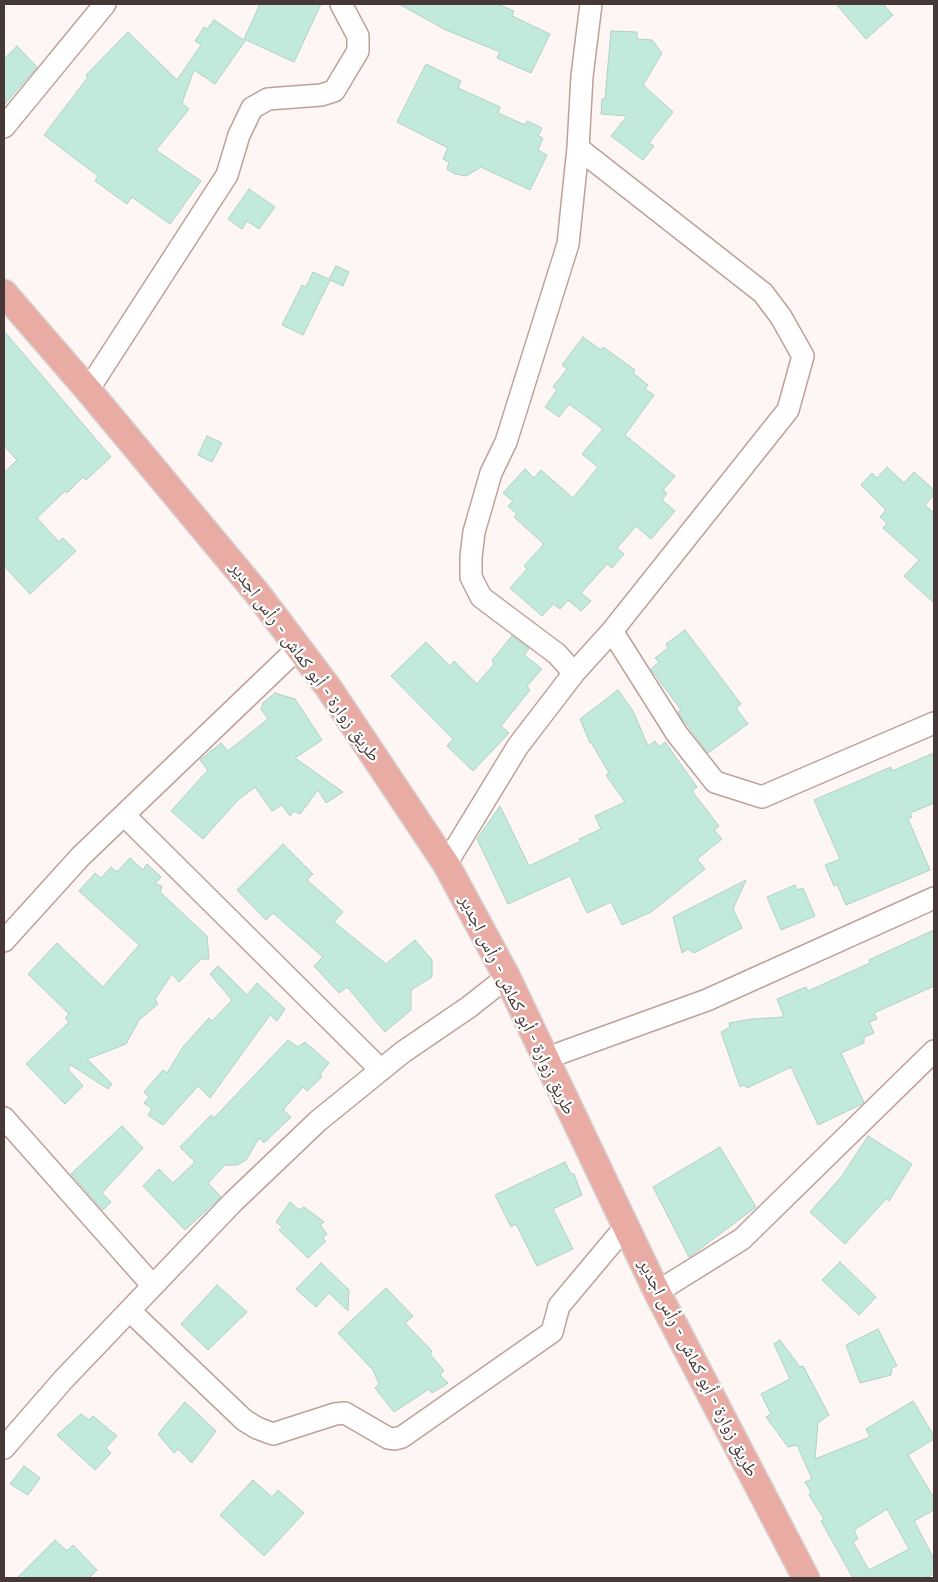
<!DOCTYPE html>
<meta charset="utf-8">
<style>
body{margin:0}
#map{position:relative;width:938px;height:1582px;overflow:hidden;background:#fdf6f4;font-family:Quicksand,sans-serif}
canvas{display:block}
.frame{position:absolute;inset:0;border:5px solid #453836;pointer-events:none}
</style>
<div id="map">
<canvas width="938" height="1582"></canvas>
<div class="frame"></div>
</div>
<script>
const context = document.querySelector('canvas').getContext('2d');
context.lineJoin = 'round';
function fillPath(path, color) {
  context.fillStyle = color;
  context.fill(path, 'evenodd');
}
function poly(rows) {
  const path = new Path2D();
  for (const r of rows) {
    path.moveTo(r[0], r[1]);
    for (let i = 2; i < r.length; i += 2) path.lineTo(r[i], r[i + 1]);
  }
  return path;
}
function stroke(path, color, width, dash) {
  context.strokeStyle = color;
  context.lineWidth = width;
  context.lineCap = dash ? 'butt' : 'round';
  context.setLineDash(dash || []);
  context.stroke(path);
}
function write(font, color, halo, rows, align = 'center') {
  context.font = font + ' Quicksand,"Noto Naskh Arabic",sans-serif';
  context.lineWidth = 4.5;
  context.setLineDash([]);
  context.textBaseline = 'middle';
  context.strokeStyle = halo;
  context.fillStyle = color;
  for (const [text, x, y, turn = 0] of rows) {
    context.save();
    context.translate(x, y);
    context.rotate((+turn || 0) * Math.PI / 180);
    context.textAlign = isNaN(turn) ? turn : align;
    if (halo) context.strokeText(text, 0, 0);
    context.fillText(text, 0, 0);
    context.restore();
  }
}
const building = poly([
 [260,4,321,4,294,62,244,39,260,4],
 [399,4,497,4,514,11,512,16,550,34,531,73,497,58,500,52,446,30,399,4],
 [836,4,883,4,893,15,866,39,836,4],
 [214,20,245,41,215,84,194,70,182,103,189,109,156,150,201,181,170,224,132,197,127,204,95,181,98,176,44,135,88,77,86,75,128,32,177,80,201,45,195,41,204,27,207,29,214,20],
 [611,31,637,32,637,39,652,40,662,53,643,85,673,112,649,143,654,146,643,160,611,136,627,116,601,114,602,99,605,99,611,31],
 [17,46,37,67,4,105,4,59,17,46],
 [426,64,461,81,458,88,500,107,498,113,525,125,527,121,542,128,538,136,543,138,538,150,547,155,530,190,481,167,466,176,455,174,447,169,449,162,443,159,448,148,397,122,426,64],
 [249,189,275,207,259,229,247,221,242,229,228,219,249,189],
 [336,266,349,272,343,286,330,280,303,335,282,325,302,285,306,287,313,272,329,279,336,266],
 [4,331,111,457,86,480,83,477,67,493,65,491,37,518,59,542,63,538,76,551,30,594,4,566,4,473,17,460,4,446,4,331],
 [583,337,601,350,603,347,635,370,633,373,648,385,645,389,654,395,625,435,675,476,663,490,667,493,662,500,675,511,651,539,636,526,617,548,624,554,612,568,607,564,581,593,591,601,581,611,568,600,560,609,553,604,542,616,510,588,527,569,524,566,544,544,514,517,517,514,508,506,513,501,503,493,525,469,534,478,541,470,573,498,598,467,582,454,603,429,569,404,559,417,545,407,557,390,553,387,567,369,562,365,583,337],
 [207,436,222,443,212,462,198,455,207,436],
 [887,467,904,483,914,472,934,490,934,495,925,505,934,513,934,603,904,576,919,560,883,528,887,523,880,517,886,510,861,485,872,473,877,478,887,467],
 [685,630,741,704,736,708,748,724,708,753,681,717,678,712,681,710,651,669,659,662,655,658,668,648,666,644,685,630],
 [512,636,529,649,524,655,542,669,527,686,530,690,501,726,509,733,473,771,447,746,453,739,391,676,426,642,450,666,454,661,477,684,494,664,492,660,512,636],
 [618,690,633,711,648,746,655,741,659,747,665,742,697,787,692,791,719,826,714,830,722,839,697,859,705,869,651,912,622,925,611,902,587,913,570,876,508,904,477,839,500,806,529,866,581,841,579,839,601,829,595,816,625,802,606,775,609,773,591,742,590,743,580,719,618,690],
 [275,693,295,699,322,740,295,758,343,792,326,803,318,790,300,814,294,811,290,816,282,805,272,811,255,787,237,801,203,839,171,811,208,770,200,760,221,743,228,751,268,719,261,709,263,703,275,693],
 [934,753,934,803,910,813,912,817,908,819,930,870,846,905,837,884,834,886,825,865,840,859,814,800,891,767,892,771,934,753],
 [283,844,313,874,307,880,343,912,334,922,386,964,415,940,432,960,432,977,411,990,411,1010,385,1032,347,987,339,993,314,966,323,957,273,913,266,920,237,890,283,844],
 [130,858,143,870,147,864,161,877,155,884,162,886,160,892,207,936,209,959,201,959,179,982,172,974,155,999,158,1004,139,1020,126,1044,87,1059,112,1084,108,1089,71,1065,68,1069,83,1086,65,1104,26,1064,69,1022,65,1018,69,1014,28,974,57,943,103,987,139,945,79,891,95,873,101,878,111,867,117,872,130,858],
 [746,880,733,909,742,928,694,953,688,949,682,953,673,917,746,880],
 [795,885,797,890,803,888,815,916,781,930,767,897,795,885],
 [934,930,934,986,874,1013,877,1019,869,1022,874,1033,864,1037,864,1043,841,1053,864,1102,862,1104,818,1125,791,1067,747,1088,744,1085,740,1087,721,1032,730,1027,729,1023,752,1019,784,1017,777,999,806,987,808,991,870,963,869,960,934,930],
 [218,966,247,995,257,983,285,1009,277,1021,270,1015,210,1098,198,1086,163,1125,148,1115,152,1109,144,1103,149,1097,144,1092,163,1070,167,1073,183,1047,209,1018,212,1021,232,1000,210,974,218,966],
 [288,1040,298,1047,305,1042,329,1063,320,1074,322,1077,307,1091,303,1087,283,1110,291,1117,264,1143,259,1138,246,1160,237,1165,225,1165,208,1183,221,1197,185,1230,143,1186,159,1169,173,1183,195,1162,180,1147,211,1115,214,1118,288,1040],
 [122,1126,143,1148,102,1193,111,1202,103,1210,71,1174,122,1126],
 [868,1136,912,1164,889,1201,886,1199,845,1244,810,1212,842,1176,868,1136],
 [720,1147,756,1207,689,1257,653,1187,720,1147],
 [565,1162,571,1174,574,1174,582,1195,553,1209,573,1249,537,1266,516,1224,511,1227,495,1195,565,1162],
 [290,1202,299,1210,304,1207,324,1222,320,1225,327,1234,322,1238,326,1241,308,1258,279,1230,283,1227,276,1222,290,1202],
 [840,1262,876,1297,859,1315,822,1280,840,1262],
 [321,1263,349,1290,348,1311,329,1293,316,1307,296,1289,321,1263],
 [217,1285,247,1312,208,1350,181,1324,217,1285],
 [386,1288,413,1316,405,1323,432,1351,430,1354,444,1371,440,1375,448,1383,432,1393,429,1389,394,1412,375,1388,379,1384,373,1370,338,1333,386,1288],
 [878,1329,897,1366,892,1368,891,1375,860,1383,846,1345,878,1329],
 [780,1340,800,1367,803,1366,829,1415,818,1423,815,1459,870,1437,866,1429,913,1401,934,1436,934,1439,908,1455,934,1498,934,1510,914,1521,934,1559,934,1574,925,1578,853,1578,821,1521,824,1519,809,1495,811,1492,805,1482,812,1479,797,1445,788,1447,766,1417,771,1414,761,1394,790,1379,774,1344,780,1340],
 [887,1509,909,1549,869,1570,853,1542,858,1539,854,1530,887,1509],
 [185,1402,216,1431,192,1463,178,1449,174,1453,158,1434,185,1402],
 [81,1414,89,1420,93,1416,117,1436,106,1448,111,1453,95,1470,57,1435,81,1414],
 [24,1466,40,1478,28,1495,10,1484,24,1466],
 [253,1480,272,1497,278,1490,304,1513,264,1556,220,1515,253,1480],
 [55,1540,67,1551,73,1545,97,1570,89,1578,17,1578,55,1540]
]);
fillPath(building, '#c2eadc');
stroke(building, '#afd0c4', 1);
const minor = poly([
 [4,127,105,4],
 [88,390,227,175,239,135,252,108,268,99,321,95,334,91,358,51,358,36,341,4],
 [612,631,677,734,715,782,762,797,934,723],
 [574,673,612,631,788,410,803,356,781,317,763,293,578,148],
 [125,816,381,1070],
 [446,864,518,746,574,673,557,654,481,597,471,577,471,557,474,532,491,473,506,442,568,244,578,148,582,76,591,4],
 [4,941,81,856,298,648],
 [544,1059,707,1000,934,898],
 [4,1118,153,1286],
 [657,1292,742,1239,934,1051],
 [130,1311,244,1420,257,1428,273,1434,335,1414,345,1413,388,1438,394,1439,402,1437,552,1332,559,1306,626,1226],
 [4,1448,63,1380,233,1202,318,1121,403,1052,469,1007,507,977]
]);
const major = poly([
 [4,293,88,390,257,593,328,687,446,864,507,977,657,1292,806,1578]
]);
stroke(minor, '#bfa09a', 24);
stroke(major, '#d6d3d3', 29);
stroke(minor, '#fff', 21);
stroke(major, '#e9aca4', 26);
write('18px', '#453836', '#fff', [
 ["طريق زوارة - أبو كماش - رأس اجدير",305,662,54],
 ["طريق زوارة - أبو كماش - رأس اجدير",517,1005,64],
 ["طريق زوارة - أبو كماش - رأس اجدير",698,1368,63]
]);
</script>
